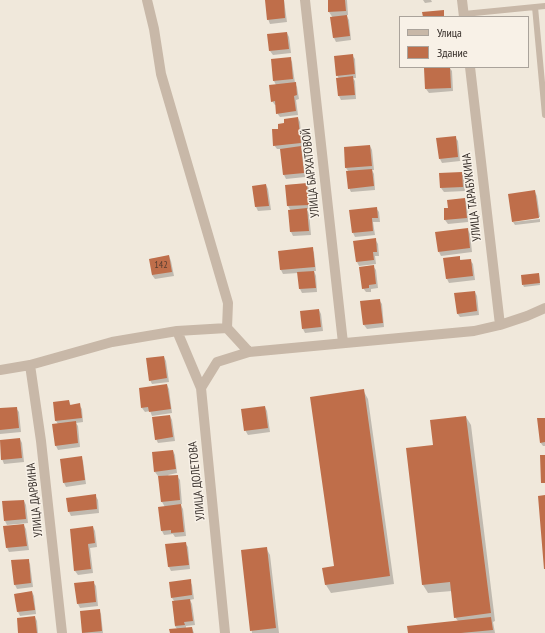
<!DOCTYPE html>
<meta charset="utf-8">
<style>
body{margin:0}
#map{position:relative;width:545px;height:633px;overflow:hidden;background:#f0e8db;font-family:"PT Sans Narrow",sans-serif}
canvas{display:block}
.legend{position:absolute;left:399px;top:16px;width:130px;height:52px;box-sizing:border-box;background:#f8f1e7;border:1px solid #aaa39b;margin:0;padding:5px 7px;list-style:none;font-size:12px;color:#352d28}
.legend li{display:flex;align-items:center;gap:8px;height:20px}
.legend b{width:20px;border:1px solid #aaa39b}
</style>
<div id="map">
<canvas width="545" height="633"></canvas>
<ul class="legend">
<li><b style="height:5px;background:#c8b8a8"></b>Улица</li>
<li><b style="height:11px;background:#bf6e4a"></b>Здание</li>
</ul>
</div>
<script>
const context = document.querySelector('canvas').getContext('2d');
context.lineJoin = 'round';
function fillPath(path, color) {
  context.fillStyle = color;
  context.fill(path, 'evenodd');
}
function poly(rows) {
  const path = new Path2D();
  for (const r of rows) {
    path.moveTo(r[0], r[1]);
    for (let i = 2; i < r.length; i += 2) path.lineTo(r[i], r[i + 1]);
  }
  return path;
}
function stroke(path, color, width, dash) {
  context.strokeStyle = color;
  context.lineWidth = width;
  context.lineCap = dash ? 'butt' : 'round';
  context.setLineDash(dash || []);
  context.stroke(path);
}
function write(font, color, halo, rows, align = 'center') {
  context.font = font + ' "PT Sans Narrow",sans-serif';
  context.lineWidth = 3;
  context.setLineDash([]);
  context.textBaseline = 'middle';
  context.strokeStyle = halo;
  context.fillStyle = color;
  for (const [text, x, y, turn = 0] of rows) {
    context.save();
    context.translate(x, y);
    context.rotate((+turn || 0) * Math.PI / 180);
    context.textAlign = isNaN(turn) ? turn : align;
    if (halo) context.strokeText(text, 0, 0);
    context.fillText(text, 0, 0);
    context.restore();
  }
}
fillPath(poly([
 [266,0,284,0,287,22,270,24,268,19],
 [329,0,347,0,348,15,346,15,349,20,351,40,336,42,334,38,333,18,329,12],
 [423,0,431,0,432,2,425,3],
 [287,33,289,37,291,53,273,55,270,51,268,35],
 [352,55,355,59,356,78,353,78,355,81,356,99,341,100,339,96,337,79,339,79,337,75],
 [290,58,292,62,295,83,297,87,299,99,296,100,298,115,280,117,277,113,276,105,275,105,272,101,276,85,274,81,272,60],
 [449,67,452,71,453,91,429,93,426,89,425,69],
 [298,118,300,122,302,147,300,147,302,151,305,177,286,179,284,175,281,149,277,149,274,145,279,130,285,124],
 [455,137,458,141,460,161,442,163,440,159],
 [370,146,372,150,374,170,372,170,374,174,375,190,351,192,349,188,349,172,346,168,345,148],
 [461,173,464,177,465,191,444,192,441,188],
 [306,184,309,188,310,209,306,209,309,213,311,235,293,236,291,232,289,211,291,211,288,206,286,185],
 [266,185,268,189,271,210,258,211,256,207],
 [535,192,537,196,540,217,513,220],
 [464,199,467,203,468,222,448,224,445,220,449,209],
 [376,208,379,212,380,222,373,222,375,235,355,237,353,233],
 [540,219,540,222,515,225,513,222],
 [468,230,470,234,472,252,441,256,439,252],
 [375,239,378,244,379,256,375,256,376,264,359,266,357,262],
 [312,248,314,253,316,271,314,271,316,276,317,292,302,293,300,289,298,273,283,274,281,270,279,252],
 [169,256,171,261,174,276,155,279,152,275,150,259],
 [459,257,461,261,470,260,473,264,475,280,449,283,447,279,444,259],
 [373,266,376,270,378,288,371,289,371,292,366,292,363,288],
 [539,274,540,285,524,287,523,285],
 [475,292,477,296,479,315,460,317,457,313],
 [379,300,382,304,384,327,367,329,364,325],
 [319,310,321,314,323,331,305,333,303,329],
 [164,357,166,361,169,382,152,384,150,380],
 [167,385,169,389,172,413,152,416,150,411,145,412,142,408],
 [363,390,368,399,394,584,331,593,326,585,324,569,335,567],
 [69,401,71,406,79,405,82,409,83,422,76,423,78,426,80,447,58,450,56,446,58,424,56,421,54,402],
 [265,407,267,411,270,432,248,435,245,430],
 [16,408,19,412,21,432,0,434,0,409],
 [170,416,172,420,175,441,158,443,156,439],
 [466,417,471,425,495,621,493,622,495,633,409,633,458,621,455,617,452,591,428,593,423,585,407,449,434,446],
 [545,419,545,446,543,446,540,442],
 [20,439,22,443,24,462,4,464,2,459],
 [173,451,175,455,177,473,168,475,169,476,177,476,180,480,182,504,180,504,183,509,186,536,175,537,173,534,164,535,162,531,165,507,162,502,159,476,158,476,155,472],
 [81,457,83,461,86,484,66,487,64,483],
 [95,495,98,500,99,513,71,516,69,512],
 [24,501,26,505,28,523,7,525,5,521],
 [23,524,26,529,29,550,9,552,7,548],
 [93,527,95,531,97,547,90,548,93,573,78,575,75,571],
 [185,543,188,547,190,569,171,571,169,567,166,545],
 [266,548,270,555,279,633,252,633,242,551],
 [28,560,30,564,33,587,17,589,15,585,12,561],
 [190,581,192,585,194,599,190,600,192,604,195,625,186,626,186,628,192,628,194,633,171,633,177,629,175,626,173,602,175,602,172,598],
 [93,582,96,586,98,606,80,608,78,604],
 [32,592,34,596,36,614,20,616,18,612,15,594],
 [99,610,101,614,103,633,83,633],
 [35,617,37,621,38,633,19,633]
]), '#0003');
fillPath(poly([
 [265,0,284,0,285,18,267,20],
 [328,0,345,0,346,11,328,12],
 [444,10,444,17,423,17,422,12],
 [347,15,350,36,333,38,330,17],
 [287,32,289,49,269,51,267,34],
 [353,54,355,74,336,76,334,56],
 [291,57,293,79,273,81,271,59],
 [450,67,451,88,425,89,424,68],
 [353,76,355,95,338,96,336,78],
 [296,82,297,95,294,96,296,111,276,114,275,101,271,102,269,85],
 [298,117,301,143,273,146,272,129,278,129,278,124,284,123,284,119],
 [456,136,458,157,439,159,436,138],
 [370,145,372,166,345,168,344,147],
 [301,146,304,173,283,175,280,149],
 [372,169,374,186,348,189,346,171],
 [462,172,463,187,440,188,439,173],
 [307,183,309,205,287,206,285,185],
 [266,184,269,206,255,207,252,186],
 [535,190,539,218,512,222,508,194],
 [465,198,467,218,444,220,444,208,448,208,447,200],
 [377,207,378,218,372,218,373,231,352,233,349,210],
 [307,208,309,231,290,232,288,210],
 [468,228,470,248,438,252,435,232],
 [376,238,377,252,373,252,374,260,356,262,353,241],
 [313,247,315,267,280,270,278,251],
 [169,255,172,272,152,275,149,259],
 [460,256,460,260,471,259,473,276,446,279,443,258],
 [374,265,376,284,369,285,369,288,362,289,359,267],
 [314,271,316,288,299,289,297,272],
 [539,273,540,283,522,285,521,275],
 [475,291,477,311,457,314,454,293],
 [380,299,383,323,363,325,360,301],
 [319,309,321,327,302,329,300,311],
 [164,356,167,378,149,381,146,358],
 [167,384,171,409,149,412,148,407,141,408,139,388],
 [364,389,390,576,325,585,322,568,334,566,310,397],
 [69,400,70,405,80,403,82,418,55,421,53,402],
 [265,406,268,428,244,431,241,409],
 [17,407,19,428,0,430,0,408],
 [170,415,173,437,155,440,152,417],
 [466,416,491,613,454,618,450,582,422,585,406,448,433,445,430,420],
 [537,418,545,418,545,442,540,443],
 [76,421,78,443,55,446,52,424],
 [20,438,22,458,1,460,0,440],
 [173,450,176,469,154,472,152,452],
 [540,455,545,455,545,483,541,483],
 [82,456,85,480,63,483,60,459],
 [178,475,180,500,161,502,158,476],
 [96,494,97,509,68,512,66,498],
 [545,495,545,569,544,569,538,496],
 [24,500,26,519,4,521,2,501],
 [181,504,184,532,171,533,171,530,161,531,158,507],
 [24,524,27,546,6,548,3,526],
 [93,526,95,543,88,544,91,569,74,571,70,529],
 [186,542,189,565,168,567,165,544],
 [267,547,276,628,250,631,241,550],
 [29,559,31,583,14,585,11,560],
 [191,579,192,595,171,598,169,582],
 [94,581,96,602,77,604,74,583],
 [32,591,35,610,17,612,14,594],
 [190,599,193,621,184,622,185,625,175,626,172,601],
 [100,609,102,631,82,633,80,611],
 [35,616,37,633,18,633,17,618],
 [491,617,493,630,461,633,408,633,407,626],
 [192,627,193,633,170,633,169,629]
]), '#bf6e4a');
stroke(poly([
 [535,7,545,115],
 [464,14,545,6]
]), '#c8b8a8', 6);
stroke(poly([
 [147,0,154,29,161,74,228,303,227,328],
 [305,0,343,343],
 [462,0,464,17],
 [470,67,500,325],
 [177,331,201,388,225,633],
 [30,365,41,441,62,633],
 [0,370,30,365,112,342,177,331,227,328,249,352,474,331,500,325,527,316,545,308],
 [201,388,217,362,249,352]
]), '#c8b8a8', 10);
write('10px', '#583d30', null, [
 ["142",161,265]
]);
write('12px', '#352d28', '#f8f1e7', [
 ["УЛИЦА БАРХАТОВОЙ",311,173,-96],
 ["УЛИЦА ТАРАБУКИНА",472,197,-97],
 ["УЛИЦА ДОЛЕТОВА",197,481,-96],
 ["УЛИЦА ДАРВИНА",35,500,-96]
]);
</script>
